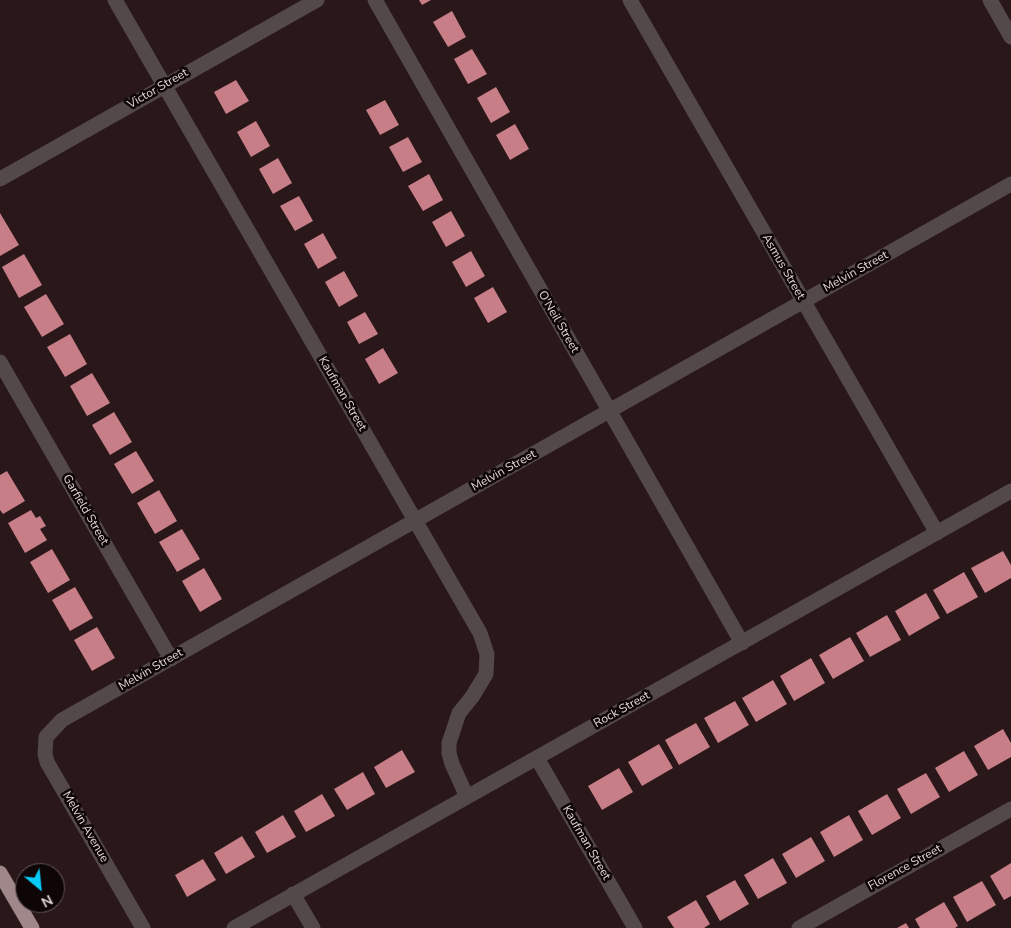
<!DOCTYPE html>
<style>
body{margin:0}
#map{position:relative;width:1011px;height:928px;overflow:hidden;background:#2a1719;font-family:"Nunito Sans",sans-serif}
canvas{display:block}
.north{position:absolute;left:15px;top:863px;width:50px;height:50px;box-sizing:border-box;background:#0d0506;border:1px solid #63595a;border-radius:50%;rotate:152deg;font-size:14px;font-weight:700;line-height:20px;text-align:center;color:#e4d6d7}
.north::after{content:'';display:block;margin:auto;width:18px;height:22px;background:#08cbf9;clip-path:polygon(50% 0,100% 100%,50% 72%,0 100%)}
</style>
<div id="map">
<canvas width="1011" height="928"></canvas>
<div class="north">N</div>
</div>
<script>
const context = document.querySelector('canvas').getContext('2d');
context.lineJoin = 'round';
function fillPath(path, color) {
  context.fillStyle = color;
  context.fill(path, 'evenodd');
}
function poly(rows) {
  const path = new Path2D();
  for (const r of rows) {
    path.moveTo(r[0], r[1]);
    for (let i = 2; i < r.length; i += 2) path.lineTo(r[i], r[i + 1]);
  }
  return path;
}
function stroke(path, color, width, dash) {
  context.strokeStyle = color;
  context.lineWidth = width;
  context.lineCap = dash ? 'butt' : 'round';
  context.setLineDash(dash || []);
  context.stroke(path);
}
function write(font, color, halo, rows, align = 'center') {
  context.font = font + ' "Nunito Sans",sans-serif';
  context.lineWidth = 5;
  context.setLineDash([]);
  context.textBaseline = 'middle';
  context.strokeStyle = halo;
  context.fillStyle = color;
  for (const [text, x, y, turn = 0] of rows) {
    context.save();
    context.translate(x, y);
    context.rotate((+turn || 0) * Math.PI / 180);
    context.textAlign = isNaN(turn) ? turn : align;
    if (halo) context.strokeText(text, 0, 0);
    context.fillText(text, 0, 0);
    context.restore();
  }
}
fillPath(poly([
 [419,0,431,0,422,5],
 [452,11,466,37,448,47,433,22],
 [472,49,487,74,468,84,454,59],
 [236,80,249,101,226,114,214,92],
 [496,87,510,112,491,123,477,98],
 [385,100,399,125,380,135,366,110],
 [256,121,270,146,251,157,237,132],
 [515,124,529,149,510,160,496,135],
 [408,137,422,162,403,172,389,147],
 [278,158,292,183,273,194,259,169],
 [429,174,443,200,423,211,408,186],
 [299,196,313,221,295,231,280,206],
 [451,211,465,236,446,247,432,222],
 [0,213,19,245,0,256],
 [323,233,337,258,318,269,304,244],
 [471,251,485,276,466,287,452,262],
 [24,254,42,285,19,298,2,267],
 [344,271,358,296,339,307,325,282],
 [493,287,507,312,488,323,474,298],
 [46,294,64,324,42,337,24,307],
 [365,312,378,334,359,344,347,322],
 [70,334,87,364,65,377,47,347],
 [383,348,398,373,379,384,365,359],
 [92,373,110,403,87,416,70,386],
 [114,412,132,442,110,455,92,425],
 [136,451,154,481,132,494,114,464],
 [7,471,25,501,3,514,0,510,0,475],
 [159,490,177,521,155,534,137,503],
 [31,510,36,518,40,516,46,526,40,529,47,540,25,553,8,523],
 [182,529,200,559,177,572,159,542],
 [52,549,70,580,48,593,30,562],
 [1003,551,1011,565,1011,578,985,593,971,568],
 [204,568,222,599,200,612,182,581],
 [964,572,978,597,947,614,933,590],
 [75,587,93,618,70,631,52,600],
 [926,593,940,618,909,636,895,611],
 [887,615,901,640,870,657,856,633],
 [97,627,115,658,92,671,74,640],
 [850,637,864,661,833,679,819,655],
 [811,658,825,683,794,701,780,676],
 [773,680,787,704,756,722,742,698],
 [735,701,749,725,718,743,704,718],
 [696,723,710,747,679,765,665,740],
 [1003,729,1011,743,1011,757,988,770,974,746],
 [659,744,673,768,642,786,628,762],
 [402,750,415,772,386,788,374,767],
 [964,751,978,775,949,792,935,768],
 [619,768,633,792,602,810,588,786],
 [363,772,375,794,347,810,334,789],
 [926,773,940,797,911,814,897,789],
 [322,794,335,816,306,832,294,811],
 [887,794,901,818,872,835,858,811],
 [283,815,296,837,267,853,255,832],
 [849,815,863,840,834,857,820,832],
 [242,836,255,857,226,874,214,853],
 [811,837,825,861,796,878,782,854],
 [773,858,787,883,758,899,744,875],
 [203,859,216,880,187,897,175,875],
 [1011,863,1011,896,1004,900,990,876],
 [735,880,749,904,720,921,706,896],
 [982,881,996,905,967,922,953,897],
 [696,900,710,924,704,928,674,928,667,917],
 [944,902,958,926,955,928,920,928,915,919],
 [906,923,909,928,897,928]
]), '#c77e86');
stroke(poly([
 [115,0,480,633,487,654,486,674,472,697,459,713,449,743,449,753,452,764,467,797],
 [375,0,742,643],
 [630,0,937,533],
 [990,0,1011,37],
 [0,179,317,0],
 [0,362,171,659],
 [537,758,635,928],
 [293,894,313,928],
 [143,928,47,762,45,754,46,737,62,720,1011,184],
 [234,928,1011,491],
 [799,928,1011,809]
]), '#54494a', 15);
stroke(poly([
 [0,873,32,928]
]), '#a08789', 15);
write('12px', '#e4d6d7', '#0d0506', [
 ["Victor Street",158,89,-30],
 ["Asmus Street",783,267,60],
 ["Melvin Street",856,272,-29],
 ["O'Neil Street",558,322,60],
 ["Kaufman Street",342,394,60],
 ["Melvin Street",504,471,-29],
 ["Garfield Street",85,510,60],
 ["Melvin Street",151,670,-30],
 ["Rock Street",622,710,-29],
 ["Melvin Avenue",85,827,60],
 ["Kaufman Street",586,843,60],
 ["Florence Street",905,868,-29]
]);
</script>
